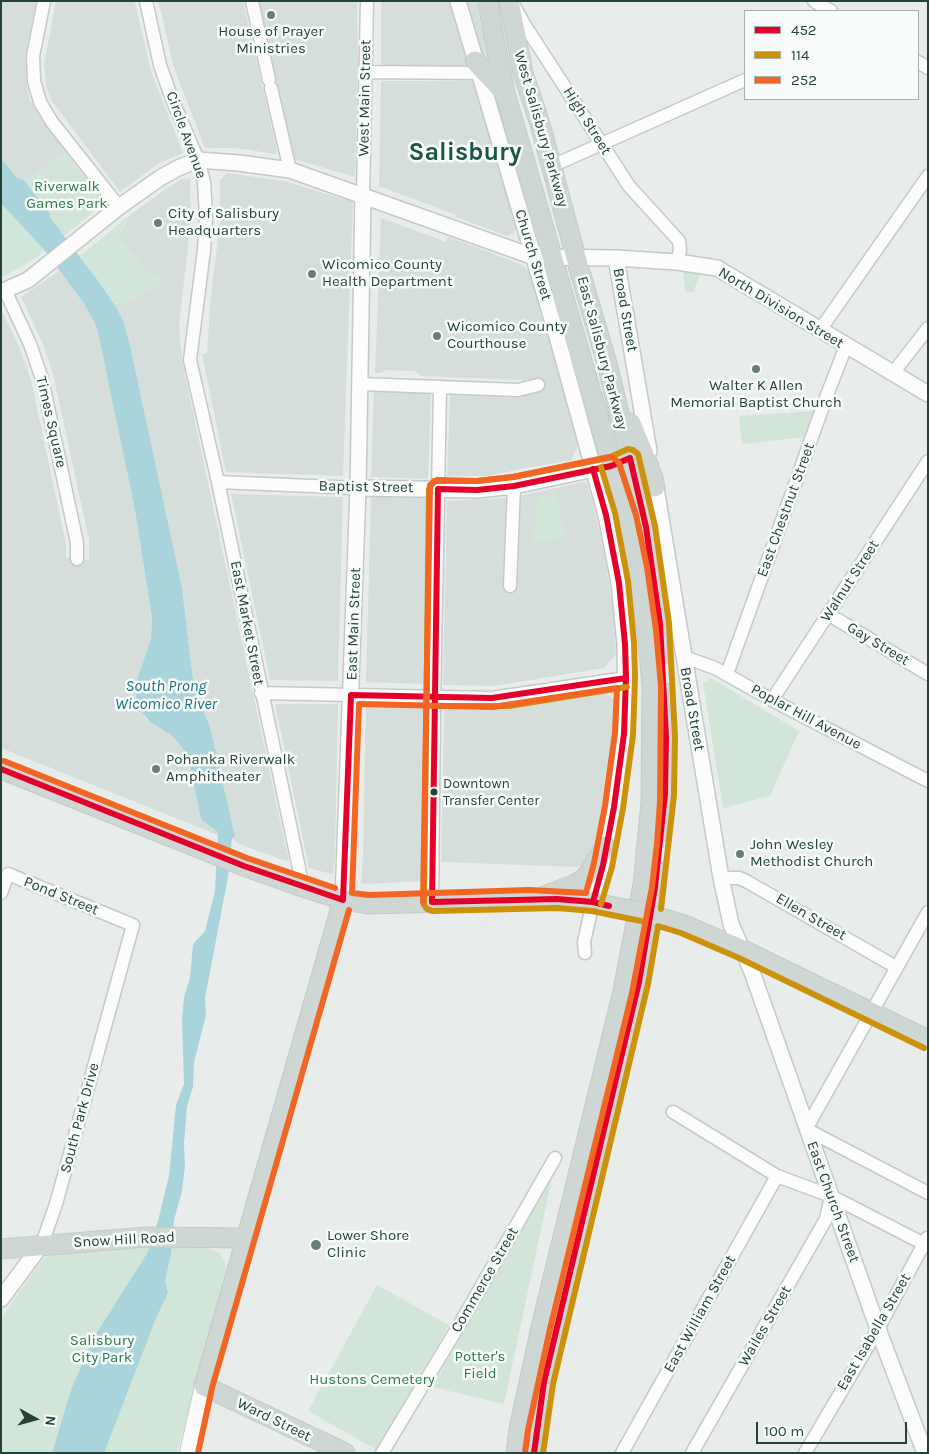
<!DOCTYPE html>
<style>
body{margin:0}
#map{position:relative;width:929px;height:1454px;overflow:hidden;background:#e8edeb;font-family:Karla,sans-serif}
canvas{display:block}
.frame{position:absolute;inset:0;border:2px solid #24423a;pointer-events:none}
.legend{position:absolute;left:744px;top:10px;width:175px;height:90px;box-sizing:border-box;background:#f7fbf9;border:1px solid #a3b1ad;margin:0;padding:6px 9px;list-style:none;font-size:15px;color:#24423a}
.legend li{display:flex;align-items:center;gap:10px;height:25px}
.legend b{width:25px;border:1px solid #a3b1ad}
.north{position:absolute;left:10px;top:1394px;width:50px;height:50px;-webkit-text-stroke:4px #f7fbf9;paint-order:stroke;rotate:97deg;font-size:14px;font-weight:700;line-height:20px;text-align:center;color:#24423a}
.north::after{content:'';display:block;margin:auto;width:18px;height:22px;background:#24423a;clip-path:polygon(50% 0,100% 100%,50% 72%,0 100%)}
.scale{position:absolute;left:756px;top:1422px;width:151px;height:22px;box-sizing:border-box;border:2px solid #24423a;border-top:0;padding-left:6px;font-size:15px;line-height:18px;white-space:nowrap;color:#24423a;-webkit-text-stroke:4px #f7fbf9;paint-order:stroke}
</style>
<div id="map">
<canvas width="929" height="1454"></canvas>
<div class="frame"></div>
<ul class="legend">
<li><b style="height:6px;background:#e4002b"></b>452</li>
<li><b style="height:6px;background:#cd920c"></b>114</li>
<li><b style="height:6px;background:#f26522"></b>252</li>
</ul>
<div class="north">N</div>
<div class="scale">100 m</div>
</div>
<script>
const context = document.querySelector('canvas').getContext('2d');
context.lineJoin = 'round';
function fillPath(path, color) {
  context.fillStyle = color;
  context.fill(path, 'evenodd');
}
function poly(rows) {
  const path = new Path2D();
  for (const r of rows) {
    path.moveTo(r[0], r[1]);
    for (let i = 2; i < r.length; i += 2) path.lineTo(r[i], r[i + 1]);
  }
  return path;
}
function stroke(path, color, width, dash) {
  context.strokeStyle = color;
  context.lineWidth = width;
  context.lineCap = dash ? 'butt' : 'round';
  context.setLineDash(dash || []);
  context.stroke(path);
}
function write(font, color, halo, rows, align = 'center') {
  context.font = font + ' Karla,sans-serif';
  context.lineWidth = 5;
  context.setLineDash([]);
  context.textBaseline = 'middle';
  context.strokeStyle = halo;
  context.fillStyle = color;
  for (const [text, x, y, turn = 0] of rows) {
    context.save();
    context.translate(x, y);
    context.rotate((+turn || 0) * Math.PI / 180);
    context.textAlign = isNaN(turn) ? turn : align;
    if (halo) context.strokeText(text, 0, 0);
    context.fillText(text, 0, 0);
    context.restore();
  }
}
fillPath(poly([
 [1,1,36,1,26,56,26,79,30,100,40,117,66,152,26,182,24,180,17,178,1,158],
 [56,1,134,1,135,3,151,71,183,153,159,163,120,192,51,100,46,85,44,64],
 [157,1,243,1,277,151,275,154,235,148,208,148,204,146,173,65,161,11],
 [259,1,357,1,358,64,355,177,294,159],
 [381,1,450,1,466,60,462,66,381,66],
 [464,1,477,1,487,64,479,55],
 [381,81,470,81,476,85,516,229,513,234,507,236,456,217,456,215,379,186],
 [227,173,284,181,353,202,343,476,226,472,202,354,207,353,210,305,220,222,220,180],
 [190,178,191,219,179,326,180,341,184,370,287,853,289,859,286,861,239,844,232,838,210,727,194,688,182,588,129,341,124,323,114,304,135,299,160,277,150,275,117,237,127,222,125,219,160,193,180,180],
 [381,218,446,242,448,237,452,238,522,265,529,271,576,434,578,445,571,460,485,476,447,476,450,395,522,398,523,380,421,376,415,371,386,370,381,373,375,373],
 [59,271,87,308,97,328,135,510,152,618,151,639,135,685,137,704,146,719,156,727,171,735,181,746,188,758,201,819,218,831,218,835,1,748,1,309,19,346,31,380,66,544,66,557,89,560,89,540,53,374,44,346,21,297],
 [374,390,431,394,428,479,371,477],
 [583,482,587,484,594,507,606,562,614,617,616,654,604,668,495,686,443,685,447,501,522,497,523,495],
 [231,494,343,497,338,681,270,680],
 [371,497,428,498,424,684,366,682],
 [604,692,616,701,607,783,596,838,590,858,586,863,576,867,441,862,444,714,446,708,517,708],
 [275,704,338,704,335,855,333,873,331,874,309,868],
 [366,706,425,707,422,881,367,884,361,883,363,856]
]), '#d6dedb');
fillPath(poly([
 [488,85,498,105,532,219,526,221],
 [66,152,105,203,64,236,48,216,26,182],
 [1,203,45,251,26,264,1,278],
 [125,219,127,221,117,237,150,275,160,277,163,283,135,299,114,304,80,256],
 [683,271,701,272,693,292,685,291],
 [816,411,806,437,742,444,739,416],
 [555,493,566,536,547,543,536,542,531,537,536,526,535,503,541,496],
 [711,678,799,731,770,796,723,808,703,683],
 [552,1178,504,1404,432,1387],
 [103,1244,208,1248,220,1253,225,1261,226,1271,222,1289,177,1453,1,1453,1,1319,39,1264,48,1255,54,1251],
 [377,1285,449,1325,379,1451,308,1411]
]), '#d1e6d8');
fillPath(poly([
 [1,158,17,178,24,180,50,214,49,216,99,282,116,307,124,323,129,341,182,588,194,688,210,727,235,837,232,838,228,877,205,998,206,1015,194,1062,193,1087,187,1106,184,1144,185,1166,182,1191,174,1220,171,1253,165,1281,168,1293,156,1318,104,1453,52,1453,71,1390,93,1339,148,1252,158,1221,169,1176,176,1105,184,1084,182,1021,184,997,190,978,193,944,205,931,215,891,218,832,201,819,188,758,181,746,171,735,151,723,140,710,137,704,135,685,151,639,152,618,135,510,97,328,87,308,45,251,1,203]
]), '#a9d4db');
const minor = poly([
 [44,1,33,56,34,81,40,102,52,122,119,207],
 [146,1,160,65,172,99,198,160,204,182,206,216,204,250,190,360,218,482,303,887],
 [252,1,269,80],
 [814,1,831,11],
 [514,6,524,24,629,186,679,241,680,250,677,262],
 [918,62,928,68],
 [366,72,479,73],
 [271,88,290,170],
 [552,166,745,80],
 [363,195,367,1],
 [5,290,30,344,42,379,77,543,77,559],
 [820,330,928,176],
 [893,373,928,328],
 [360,384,518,390,538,385],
 [218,482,358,488],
 [510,586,514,486],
 [828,614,928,674],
 [684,657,715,668,772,700,928,781],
 [727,674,827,395,846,346],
 [261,693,492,698,626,678],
 [772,700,928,461],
 [721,878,739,878,746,881,896,967],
 [1,893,8,874,133,925,56,1204,42,1244],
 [432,902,434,708,440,387],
 [928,912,806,1129,928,1193],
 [585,953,584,942,593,902],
 [673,1112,777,1176,831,1196,928,1246],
 [382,1453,458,1327,555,1158],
 [622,1453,777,1176],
 [692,1453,826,1219,831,1196],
 [805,1453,878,1329,927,1238]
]);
const tertiary = poly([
 [458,1,556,333,606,515,619,583,625,644,626,712,614,807,603,865,593,902],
 [616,258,649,451],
 [1,292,28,280,119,207,160,178,178,168,198,160,239,163,290,170,534,257,616,258,677,262,717,268,928,394],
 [654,476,721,878,731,924,752,972,878,1329,925,1453],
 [358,488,477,490,514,486,603,467],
 [343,900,358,488,363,195],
 [1,1299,42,1244]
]);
const secondary = poly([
 [189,1453,204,1386]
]);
const primary = poly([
 [488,1,493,33,505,93,627,517,638,568,647,631,652,686,651,802,643,885,623,991,541,1327,519,1429,516,1453],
 [509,1,523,73,540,124,580,272,608,367,646,527,660,624,662,654],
 [475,61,503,91],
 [631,423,649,467,655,487],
 [1,769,244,866,303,887,343,900,368,904,557,899,593,902,609,906],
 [662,831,665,794,664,693],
 [544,896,573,885,585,878,606,846],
 [343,900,204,1386,345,1453],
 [684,925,743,950,928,1040],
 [1,1249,146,1237,246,1238],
 [534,1453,544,1382,639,982,658,871]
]);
stroke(minor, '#c5cac8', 15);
stroke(tertiary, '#c5cac8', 18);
stroke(secondary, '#c3cbc8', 20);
stroke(primary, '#c3ccc9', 21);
stroke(minor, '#fcfcfc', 12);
stroke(tertiary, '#fcfcfc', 15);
stroke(secondary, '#fcfcfc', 18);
stroke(primary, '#cfd7d5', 19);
const primaryBridge = poly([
 [609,906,643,912,684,925]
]);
stroke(primaryBridge, '#c3ccc9', 21, []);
stroke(primaryBridge, '#cfd7d5', 19);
stroke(poly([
 [593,469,606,515,619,583,625,644,626,678,624,734,614,807,603,865,593,902],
 [1,769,244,866,343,900,351,695,492,698,626,678],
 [534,1453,544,1382,639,982,655,887,665,794,666,737,660,624,646,527,630,458,611,466,514,486,477,490,438,489,432,902,557,899,593,902,609,906]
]), '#e4002b', 6);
stroke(poly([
 [601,467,615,513,628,581,634,643,635,678,633,735,623,808,612,867,601,904],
 [434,706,509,706,627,687],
 [641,921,592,911,557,908,432,911,427,909,424,905,429,489,434,481,477,481,513,477,608,458,628,449,633,450,638,454,655,526,669,623,675,737,674,795,661,909],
 [543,1453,553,1384,648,984,658,926,681,933,739,958,924,1048]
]), '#cd920c', 6);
stroke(poly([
 [617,688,615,733,605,806,594,863,586,893,529,890,369,895,352,893,359,704,493,707,617,688],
 [4,761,247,858,335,888],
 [423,902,430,485,437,480,477,481,513,477,609,457,614,458,619,463,636,515,647,567,656,630,661,686,660,802,657,844,652,887,632,993,550,1329,528,1430,525,1453],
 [198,1453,212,1388,349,910]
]), '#f26522', 6);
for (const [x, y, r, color] of [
 [271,15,5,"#697e78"],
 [158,223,5,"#697e78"],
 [312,274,5,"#697e78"],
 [437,336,5,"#697e78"],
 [756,369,5,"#697e78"],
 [156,769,5,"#697e78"],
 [434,792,4.5,"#24423a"],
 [740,854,5,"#697e78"],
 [316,1245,6,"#697e78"]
]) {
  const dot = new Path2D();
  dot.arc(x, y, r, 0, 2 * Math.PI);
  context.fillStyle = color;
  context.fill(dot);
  stroke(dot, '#f7fbf9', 2);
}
write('14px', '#24423a', '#f7fbf9', [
 ["Downtown",443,784],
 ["Transfer Center",443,801]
], 'left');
write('15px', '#24423a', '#f7fbf9', [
 ["House of Prayer",271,32,"center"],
 ["Ministries",271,49,"center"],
 ["City of Salisbury",168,214],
 ["Headquarters",168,231],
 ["Wicomico County",322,265],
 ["Health Department",322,282],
 ["Wicomico County",447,327],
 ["Courthouse",447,344],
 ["Walter K Allen",756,386,"center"],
 ["Memorial Baptist Church",756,403,"center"],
 ["Pohanka Riverwalk",166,760],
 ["Amphitheater",166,777],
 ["John Wesley",750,845],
 ["Methodist Church",750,862],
 ["Lower Shore",327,1236],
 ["Clinic",327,1253]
], 'left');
write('15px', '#24423a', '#f7fbf9', [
 ["West Main Street",365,98,-89],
 ["High Street",587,121,58],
 ["West Salisbury Parkway",541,129,74],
 ["Circle Avenue",186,135,70],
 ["Church Street",533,255,73],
 ["North Division Street",781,308,31],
 ["Broad Street",625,310,80],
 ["East Salisbury Parkway",602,353,75],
 ["Times Square",51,422,77],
 ["Baptist Street",366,487,1],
 ["East Chestnut Street",786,510,-70],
 ["Walnut Street",850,581,-57],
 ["East Market Street",247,623,79],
 ["East Main Street",354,624,-88],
 ["Gay Street",878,644,31],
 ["Broad Street",692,709,80],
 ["Poplar Hill Avenue",806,717,28],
 ["Pond Street",61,896,22],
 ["Ellen Street",811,917,30],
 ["South Park Drive",80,1118,-75],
 ["East Church Street",833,1202,70],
 ["Snow Hill Road",124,1240,-3],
 ["Commerce Street",485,1280,-60],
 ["East William Street",700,1314,-61],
 ["Wailes Street",765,1326,-60],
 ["East Isabella Street",874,1332,-60],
 ["Ward Street",274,1420,26]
]);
write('15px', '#2d7a4b', '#f7fbf9', [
 ["Riverwalk",67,187],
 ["Games Park",67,204],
 ["Salisbury",102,1341],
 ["City Park",102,1358],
 ["Potter's",480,1357],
 ["Field",480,1374],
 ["Hustons Cemetery",372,1380]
]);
write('italic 16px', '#1c6f80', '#f7fbf9', [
 ["South Prong",166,686],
 ["Wicomico River",166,704]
]);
write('bold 25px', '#1f5548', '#f7fbf9', [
 ["Salisbury",465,153]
]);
</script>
